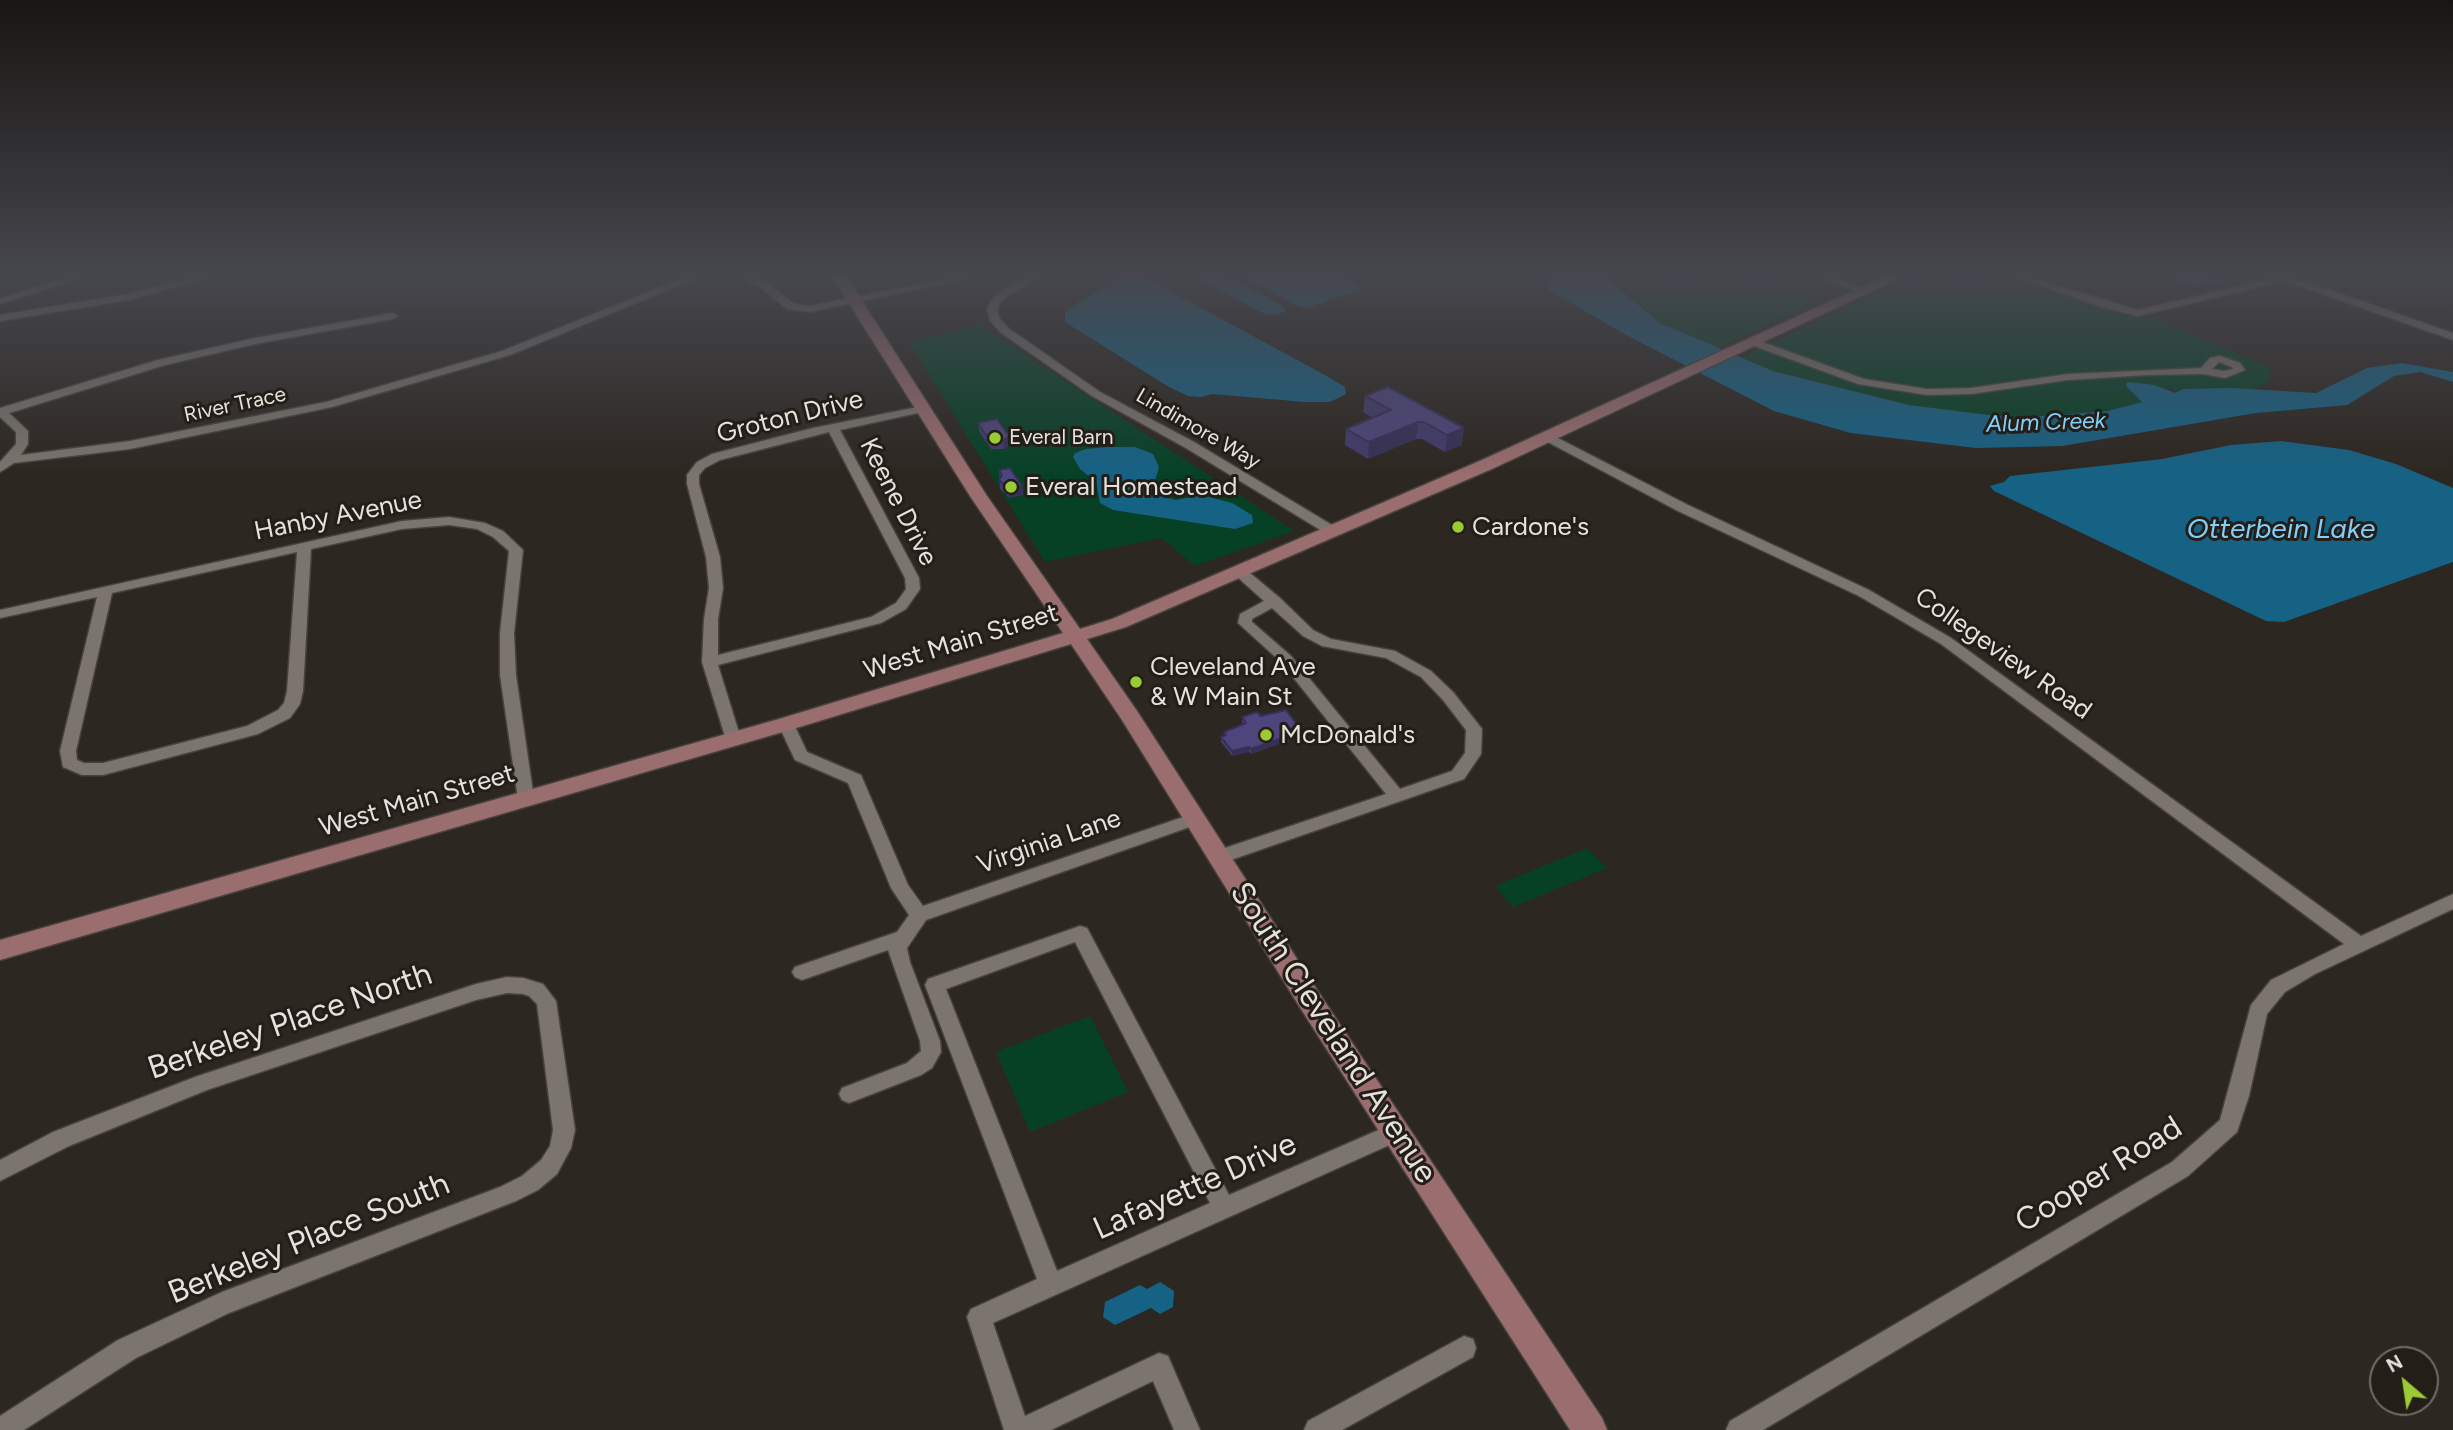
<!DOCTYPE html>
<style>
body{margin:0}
#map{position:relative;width:2453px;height:1430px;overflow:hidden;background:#2d2721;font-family:Figtree,sans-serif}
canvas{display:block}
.north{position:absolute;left:2369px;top:1346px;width:70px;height:70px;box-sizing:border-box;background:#231e17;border:2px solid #716c66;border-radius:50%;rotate:331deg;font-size:19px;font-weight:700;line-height:28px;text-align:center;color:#e5e1dd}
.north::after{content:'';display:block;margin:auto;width:24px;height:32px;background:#9acb34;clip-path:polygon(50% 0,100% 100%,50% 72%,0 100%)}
</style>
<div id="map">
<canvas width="2453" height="1430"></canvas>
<div class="north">N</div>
</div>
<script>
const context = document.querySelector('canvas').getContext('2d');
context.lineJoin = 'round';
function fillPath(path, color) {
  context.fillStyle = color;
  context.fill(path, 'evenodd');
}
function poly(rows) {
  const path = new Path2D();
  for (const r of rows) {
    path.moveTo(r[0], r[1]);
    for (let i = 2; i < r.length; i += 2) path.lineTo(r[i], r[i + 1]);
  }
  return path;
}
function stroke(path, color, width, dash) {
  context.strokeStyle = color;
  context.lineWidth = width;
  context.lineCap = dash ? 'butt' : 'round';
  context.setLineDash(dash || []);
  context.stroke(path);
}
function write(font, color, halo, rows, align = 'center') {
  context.font = font + ' Figtree,sans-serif';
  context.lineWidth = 6;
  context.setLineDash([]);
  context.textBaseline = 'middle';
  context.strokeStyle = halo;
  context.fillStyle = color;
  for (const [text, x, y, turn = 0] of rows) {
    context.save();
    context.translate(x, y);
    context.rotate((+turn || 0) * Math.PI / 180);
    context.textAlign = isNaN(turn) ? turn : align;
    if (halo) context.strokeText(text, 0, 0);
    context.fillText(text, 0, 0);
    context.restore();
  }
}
fillPath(poly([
 [1689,276,1746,276,1818,302,1715,349,1660,323,1632,298],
 [1912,276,1949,276,2004,295,2025,284,2126,316,2153,318,2270,368,2268,382,2223,403,2155,385,2126,386,2143,402,2108,411,2014,418,1909,405,1773,371,1741,358],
 [980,324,1059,377,1294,531,1195,566,1161,538,1045,562,909,342],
 [1587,848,1607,868,1513,907,1495,886],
 [1090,1016,1128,1092,1030,1132,996,1052]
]), '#064126');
fillPath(poly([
 [1142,276,1325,375,1345,387,1346,394,1330,402,1305,402,1212,394,1201,397,1188,396,1169,387,1065,322,1065,312,1082,300,1124,277],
 [1192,276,1225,276,1282,305,1286,311,1279,314,1267,315],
 [1242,276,1340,276,1358,285,1360,290,1307,308,1298,306],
 [1547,276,1604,276,1660,323,1773,371,1909,405,2014,418,2108,411,2142,402,2126,386,2127,382,2155,385,2175,393,2183,389,2232,388,2316,393,2367,368,2402,363,2453,372,2453,382,2420,372,2394,376,2347,405,2256,413,2062,446,1976,448,1851,433,1774,411,1628,336,1549,290],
 [2281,441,2349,450,2396,464,2453,488,2453,562,2284,622,2266,621,1994,491,1990,486,2004,482,2010,476,2162,459,2231,445],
 [1107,447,1135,447,1153,454,1159,467,1151,494,1176,500,1201,495,1232,503,1252,515,1253,523,1235,529,1113,510,1100,503,1096,482,1080,469,1073,457,1075,453,1086,449],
 [1160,1282,1174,1291,1173,1307,1160,1314,1151,1308,1115,1325,1103,1317,1105,1302,1140,1285,1147,1289]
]), '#166285');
const minor = poly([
 [72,276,87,276,0,304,0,298,72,276],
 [198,276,215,276,128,300,0,321,0,315,128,294,198,276],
 [688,276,702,276,510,355,332,407,130,449,14,463,0,472,0,462,16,444,16,432,0,417,0,408,158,360,255,338,393,313,398,316,393,319,255,344,165,365,9,413,28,431,28,444,21,455,130,441,326,402,502,351,688,276],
 [738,276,751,276,768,283,794,304,810,306,960,276,980,276,810,312,787,309,760,287,738,276],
 [1029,276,1042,276,1010,294,1000,303,997,310,1000,319,1008,328,1100,392,1194,442,1337,528,1337,534,1327,534,1186,448,1092,396,1000,332,990,320,987,310,990,302,1002,290,1029,276],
 [1816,276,1830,276,1869,291,1860,293,1816,276],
 [2011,276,2026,276,2138,310,2281,276,2298,276,2296,278,2453,333,2453,340,2285,281,2138,316,2105,308,2011,276],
 [1749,340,1757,340,1864,379,1927,389,1971,388,2068,374,2201,368,2210,358,2220,356,2240,363,2245,370,2225,378,2204,374,2148,375,2068,380,1971,394,1927,395,1858,384,1749,344,1749,340],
 [2219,362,2232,367,2233,369,2224,371,2212,369,2219,362],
 [923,406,927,407,927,411,840,430,919,578,920,589,906,609,881,623,718,665,741,739,733,744,727,743,702,662,704,619,709,588,706,557,687,484,687,475,697,462,712,454,813,428,923,406],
 [829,432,905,578,906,589,896,603,871,617,718,655,718,619,723,588,720,557,699,484,699,475,705,468,720,460,829,432],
 [1548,433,1688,505,1869,590,1951,638,2361,936,2453,894,2453,909,2315,974,2285,992,2267,1014,2249,1096,2237,1132,2188,1176,1763,1430,1726,1430,1730,1421,2172,1162,2220,1120,2251,1005,2271,980,2344,944,1941,644,1859,596,1678,511,1544,440,1544,434,1548,433],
 [449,517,485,523,503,531,523,550,514,633,516,675,534,799,532,803,526,805,520,803,518,799,500,675,500,633,509,551,493,537,477,529,449,525,402,529,311,549,303,691,300,704,290,718,258,734,103,775,82,775,63,767,60,751,97,597,0,618,0,610,402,521,449,517],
 [297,552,287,691,284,703,278,710,247,726,103,763,84,763,77,760,76,751,112,593,297,552],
 [1239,567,1244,568,1280,598,1313,630,1331,639,1395,651,1431,671,1453,692,1482,729,1481,754,1464,779,1225,862,1213,862,1210,857,1213,852,1386,794,1281,662,1238,623,1240,614,1264,601,1234,574,1232,571,1239,567],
 [1272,608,1303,636,1322,646,1386,658,1421,677,1443,700,1466,730,1465,753,1452,771,1400,789,1291,656,1252,622,1252,619,1272,608],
 [786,719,792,720,807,752,861,775,908,885,923,906,1189,815,1201,815,1204,819,1201,823,926,920,907,948,910,962,940,1041,941,1052,932,1068,921,1075,849,1103,842,1100,839,1094,842,1088,907,1063,921,1051,920,1041,888,950,802,980,795,977,792,972,795,967,897,932,909,915,891,888,848,783,795,760,778,724,786,719],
 [1080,926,1087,928,1229,1195,1397,1122,1405,1124,1408,1131,1405,1138,993,1323,1025,1416,1159,1353,1168,1356,1200,1430,1174,1430,1153,1381,1051,1430,1004,1430,967,1317,971,1309,1037,1279,925,985,928,979,1080,926],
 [1075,942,1210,1203,1057,1271,946,989,1075,942],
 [507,977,523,978,543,984,556,1001,575,1130,571,1148,557,1174,538,1190,516,1201,229,1313,136,1358,24,1430,0,1430,0,1416,118,1340,222,1292,500,1187,522,1176,541,1160,550,1146,553,1130,537,1004,529,996,523,994,507,993,476,1000,207,1090,69,1146,0,1181,0,1160,53,1132,195,1077,476,984,507,977],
 [1464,1336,1473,1339,1476,1348,1473,1357,1342,1430,1304,1430,1308,1421,1464,1336]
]);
const secondary = poly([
 [832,276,846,276,987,496,1080,629,1112,619,1482,460,1886,276,1904,276,1494,468,1126,627,1087,639,1137,711,1319,993,1602,1418,1607,1430,1570,1430,1301,1009,1122,720,1071,644,793,729,0,960,0,940,779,719,1063,633,970,496,832,276]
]);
stroke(minor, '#47423d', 3);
stroke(secondary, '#47423d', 3);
fillPath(minor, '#7b756d');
fillPath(secondary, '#9a6d6e');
fillPath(poly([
 [2167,276,2240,276,2199,287,2191,286],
 [1388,387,1462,445,1445,452,1422,439,1416,439,1368,459,1345,445,1346,429,1373,418,1363,412,1365,396],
 [978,423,1009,436,1010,445,1004,449,991,449,979,431],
 [999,470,1022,486,1023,495,1010,498,1000,489],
 [1261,716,1302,736,1251,754,1249,752,1232,756,1221,742,1221,737,1224,736,1224,732,1243,724,1242,722,1242,717]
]), '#423b6b');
fillPath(poly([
 [2204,276,2240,276,2199,287],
 [1418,422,1416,439,1368,459,1369,442],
 [1464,428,1462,445,1445,452,1447,435],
 [1009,436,1010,445,1004,449,1003,441],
 [1022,486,1023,495,1010,498,1009,489],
 [1302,731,1302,736,1251,754,1251,749],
 [1249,747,1249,752,1232,756,1232,751]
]), '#363057');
const building = poly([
 [1388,387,1464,428,1447,435,1424,422,1418,422,1369,442,1346,429,1391,410,1365,396,1388,387],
 [997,419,1009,436,1003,441,990,441,978,423,997,419],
 [1010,468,1022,486,1009,489,999,480,1002,475,999,470,1010,468],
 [1286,710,1302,731,1251,749,1249,747,1232,751,1221,737,1226,735,1224,732,1246,723,1242,717,1257,712,1261,716,1286,710]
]);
fillPath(building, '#4d457c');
stroke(building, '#363057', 2);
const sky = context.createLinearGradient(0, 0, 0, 476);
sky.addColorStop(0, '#191512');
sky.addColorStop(0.58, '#46474e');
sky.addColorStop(1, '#46474e00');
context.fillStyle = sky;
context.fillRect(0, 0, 2453, 476);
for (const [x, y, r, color] of [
 [995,438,7,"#9acb34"],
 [1011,487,7,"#9acb34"],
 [1458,527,7,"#9acb34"],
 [1136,682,7,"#9acb34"],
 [1266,735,7,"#9acb34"]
]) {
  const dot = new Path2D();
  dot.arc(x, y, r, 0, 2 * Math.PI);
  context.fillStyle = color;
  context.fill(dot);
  stroke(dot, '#231e17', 2.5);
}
write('21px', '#e5e1dd', '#231e17', [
 ["River Trace",235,405,-12],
 ["Lindimore Way",1198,429,30]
]);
write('21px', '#e5e1dd', '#231e17', [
 ["Everal Barn",1009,438]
], 'left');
write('italic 23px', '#84cffa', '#231e17', [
 ["Alum Creek",2046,423,-2]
]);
write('26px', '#e5e1dd', '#231e17', [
 ["Groton Drive",790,417,-14],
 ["Keene Drive",898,502,63],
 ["Hanby Avenue",338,516,-11],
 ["West Main Street",961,642,-17],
 ["Collegeview Road",2003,654,35],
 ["West Main Street",417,801,-16],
 ["Virginia Lane",1049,842,-19]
]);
write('26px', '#e5e1dd', '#231e17', [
 ["Everal Homestead",1025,487],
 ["Cardone's",1472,527],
 ["Cleveland Ave",1150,667],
 ["& W Main St",1150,697],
 ["McDonald's",1280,735]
], 'left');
write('italic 28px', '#84cffa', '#231e17', [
 ["Otterbein Lake",2281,530]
]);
write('32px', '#e5e1dd', '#231e17', [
 ["Berkeley Place North",290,1022,-19],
 ["South Cleveland Avenue",1333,1033,57],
 ["Cooper Road",2099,1175,-32],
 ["Lafayette Drive",1195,1187,-24],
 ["Berkeley Place South",309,1239,-22]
]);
</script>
